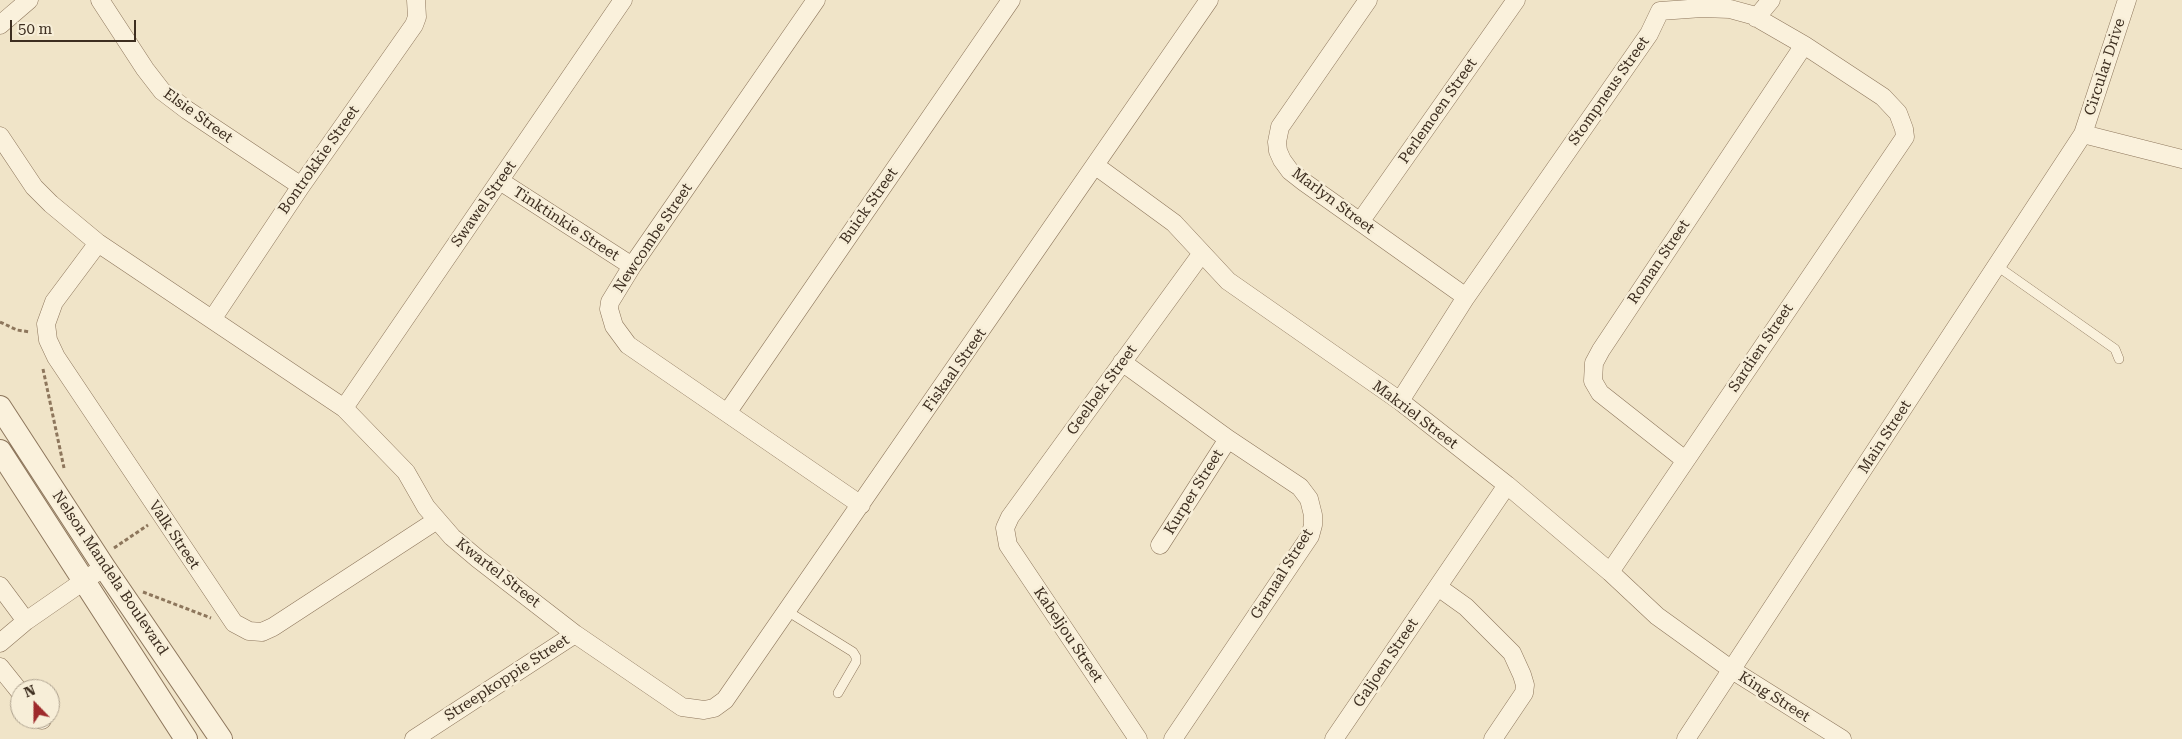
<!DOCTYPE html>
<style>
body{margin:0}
#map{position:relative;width:2182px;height:739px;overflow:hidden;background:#f0e4c8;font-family:"Roboto Serif",serif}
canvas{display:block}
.north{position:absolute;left:10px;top:679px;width:50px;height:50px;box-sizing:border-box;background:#f7eed8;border:1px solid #ada18e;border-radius:50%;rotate:338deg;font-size:14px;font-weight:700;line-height:20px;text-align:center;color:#3d2e20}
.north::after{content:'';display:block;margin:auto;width:18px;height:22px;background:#9e2a2b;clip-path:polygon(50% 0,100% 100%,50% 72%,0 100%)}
.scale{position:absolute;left:10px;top:20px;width:126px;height:22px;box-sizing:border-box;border:2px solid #3d2e20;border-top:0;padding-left:6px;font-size:15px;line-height:18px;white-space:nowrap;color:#3d2e20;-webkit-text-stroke:4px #f7eed8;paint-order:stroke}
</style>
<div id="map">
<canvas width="2182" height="739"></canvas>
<div class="north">N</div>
<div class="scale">50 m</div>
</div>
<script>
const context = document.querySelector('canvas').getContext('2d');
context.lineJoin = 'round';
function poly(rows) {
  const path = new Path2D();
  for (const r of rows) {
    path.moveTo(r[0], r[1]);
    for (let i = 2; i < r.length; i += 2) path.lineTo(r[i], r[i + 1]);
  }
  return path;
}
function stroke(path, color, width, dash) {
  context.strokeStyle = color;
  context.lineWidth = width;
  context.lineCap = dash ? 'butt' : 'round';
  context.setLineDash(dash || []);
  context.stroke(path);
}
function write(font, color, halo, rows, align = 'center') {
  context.font = font + ' "Roboto Serif",serif';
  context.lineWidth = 5;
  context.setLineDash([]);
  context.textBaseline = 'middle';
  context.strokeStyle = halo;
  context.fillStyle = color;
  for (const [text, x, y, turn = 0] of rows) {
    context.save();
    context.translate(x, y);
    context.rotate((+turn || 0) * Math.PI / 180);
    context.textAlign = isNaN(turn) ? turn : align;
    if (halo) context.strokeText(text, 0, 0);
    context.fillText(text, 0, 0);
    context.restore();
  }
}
const service = poly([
 [1997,266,2115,349,2119,359],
 [787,611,853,652,856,657,856,662,838,693]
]);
const minor = poly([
 [100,0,145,69,162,91,187,110,301,186],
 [816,0,632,266,610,302,609,309,614,326,628,345,861,505],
 [1368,0,1280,127,1277,142,1278,151,1282,160,1290,171,1304,182,1466,297],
 [1756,18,1771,0],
 [0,25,29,0],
 [2083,134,2182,159],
 [0,136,34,187,51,204,98,243,344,408,406,472,426,507,452,537,478,559,575,634,682,707,704,710,714,708,725,700,1209,0],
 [1096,166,1174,223,1228,281,1400,401,1507,485,1610,572,1657,616,1732,670,1842,739],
 [500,181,632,266],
 [1360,222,1516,0],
 [98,243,54,302,46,324,48,340,56,357,234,623,249,631,262,632,273,627,437,520],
 [213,318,301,186,414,25,417,17,416,0],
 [1122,362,1228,439,1300,487,1309,499,1313,515,1313,525,1310,536,1173,739],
 [1400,401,1466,297,1649,34,1660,11,1702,8,1730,9,1752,15,1804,45,1883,97,1898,113,1904,129,1905,137,1610,572],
 [344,408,623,0],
 [727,413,1011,0],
 [1685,460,1600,393,1593,381,1594,363,1601,350,1804,45],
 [1160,545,1228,439],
 [0,586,26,621],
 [1438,587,1466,607,1512,653,1522,675,1525,685,1524,693,1493,739],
 [0,643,26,621,104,567],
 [0,667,20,692],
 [41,719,42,720],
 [414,739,575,634],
 [1138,739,1008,545,1005,528,1010,517,1202,253],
 [1334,739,1507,485],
 [1686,739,2083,134,2127,0]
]);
const tertiary = poly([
 [0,407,104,567,221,739],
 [0,451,186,739]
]);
stroke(service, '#8d765c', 10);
stroke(minor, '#8d765c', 19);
stroke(tertiary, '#8d765c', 24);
stroke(poly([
 [0,322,17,330,30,332],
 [43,369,64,468],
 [114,548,148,525],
 [143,592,211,618]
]), '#8d765c', 3, [4, 2.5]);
stroke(service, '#faf1dc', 9);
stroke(minor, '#faf1dc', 18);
stroke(tertiary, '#faf1dc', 22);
write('15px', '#3d2e20', '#f7eed8', [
 ["Circular Drive",2105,67,-72],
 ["Stompneus Street",1609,91,-55],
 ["Perlemoen Street",1438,111,-55],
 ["Elsie Street",198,116,36],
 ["Bontrokkie Street",319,160,-55],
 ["Marlyn Street",1333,201,37],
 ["Swawel Street",484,204,-55],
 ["Buick Street",869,206,-55],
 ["Tinktinkie Street",566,224,33],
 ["Newcombe Street",653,238,-56],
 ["Roman Street",1659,262,-56],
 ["Sardien Street",1761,348,-56],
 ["Fiskaal Street",955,370,-55],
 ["Geelbek Street",1102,390,-54],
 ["Makriel Street",1415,415,37],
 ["Main Street",1885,437,-57],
 ["Kurper Street",1194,492,-58],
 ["Valk Street",174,535,56],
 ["Nelson Mandela Boulevard",110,573,56],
 ["Kwartel Street",498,573,38],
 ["Garnaal Street",1282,574,-58],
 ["Kabeljou Street",1068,635,56],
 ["Galjoen Street",1386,663,-56],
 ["Streepkoppie Street",507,678,-33],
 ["King Street",1774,697,32]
]);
</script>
